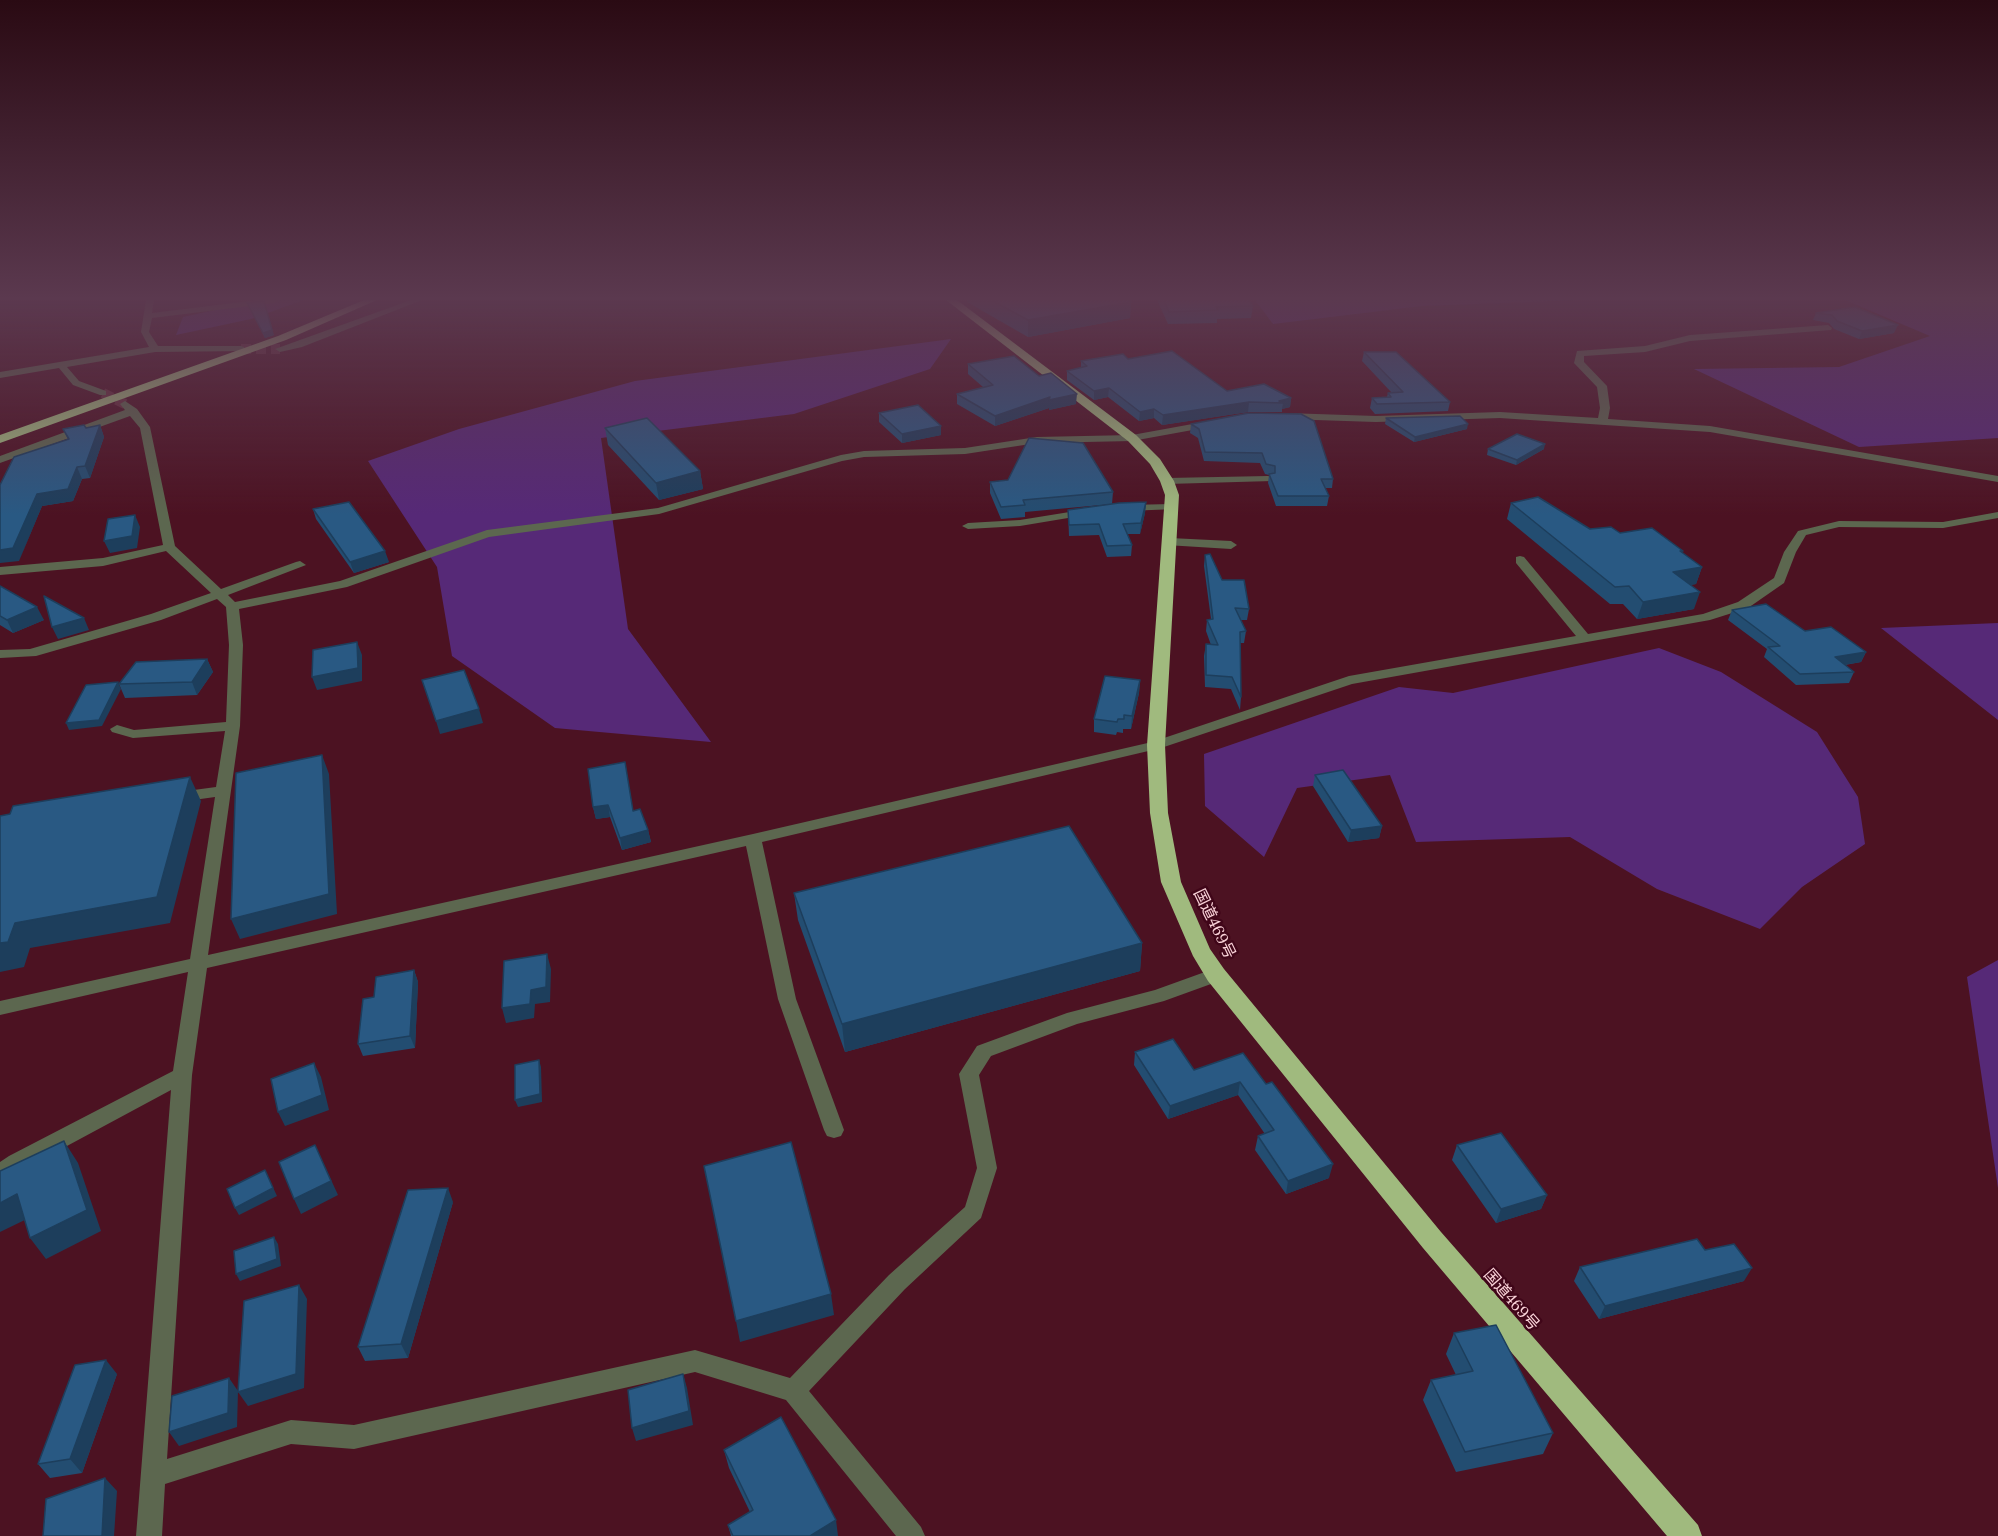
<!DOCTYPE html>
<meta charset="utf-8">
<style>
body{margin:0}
canvas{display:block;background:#4c1222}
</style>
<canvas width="1998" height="1536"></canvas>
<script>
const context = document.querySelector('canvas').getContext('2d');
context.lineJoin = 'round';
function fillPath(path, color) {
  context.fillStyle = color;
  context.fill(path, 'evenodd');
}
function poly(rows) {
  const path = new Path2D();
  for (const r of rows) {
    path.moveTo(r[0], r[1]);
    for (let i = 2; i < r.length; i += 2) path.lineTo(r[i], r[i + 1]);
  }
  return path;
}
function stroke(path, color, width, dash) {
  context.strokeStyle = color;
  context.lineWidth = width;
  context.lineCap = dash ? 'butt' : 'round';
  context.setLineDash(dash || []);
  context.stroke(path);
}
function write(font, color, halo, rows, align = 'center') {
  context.font = font + ' Lora,"Noto Sans JP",serif';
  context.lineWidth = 5;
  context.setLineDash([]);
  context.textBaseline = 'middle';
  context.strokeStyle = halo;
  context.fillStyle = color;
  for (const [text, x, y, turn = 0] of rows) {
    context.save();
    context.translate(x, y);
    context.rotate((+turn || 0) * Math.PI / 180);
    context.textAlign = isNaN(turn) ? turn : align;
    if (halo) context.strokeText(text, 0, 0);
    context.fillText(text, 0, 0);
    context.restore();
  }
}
fillPath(poly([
 [260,300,304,300,251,319,176,335,183,317],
 [1255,300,1581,300,1422,306,1273,324],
 [1845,300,1998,300,1998,438,1859,447,1694,369,1839,367,1930,336],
 [951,339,930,369,794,414,601,438,628,629,711,742,555,728,452,656,437,567,368,461,459,429,635,381],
 [1998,623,1998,720,1881,628],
 [1659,648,1721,672,1817,732,1858,797,1865,844,1802,887,1760,929,1657,889,1570,837,1416,842,1390,775,1297,788,1264,857,1205,806,1204,754,1399,687,1453,693],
 [1998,960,1998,1188,1967,977]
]), '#562977');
stroke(poly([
 [241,349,280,349],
 [103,393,125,404]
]), '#662f3d', 10, [10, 5]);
fillPath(poly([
 [146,300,154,300,152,313,257,300,278,300,274,303,152,318,149,332,158,346,241,346,244,347,244,351,155,352,67,367,79,381,106,391,106,395,100,395,73,385,59,368,0,378,0,372,149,347,141,332,146,300],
 [411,300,422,300,302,347,280,352,275,349,411,300],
 [1828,325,1832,328,1831,330,1690,341,1645,352,1584,356,1584,362,1607,386,1610,408,1608,419,1710,426,1998,476,1998,482,1710,432,1500,418,1376,422,1286,419,1281,416,1286,413,1376,416,1500,412,1598,418,1600,408,1597,387,1574,363,1577,351,1645,346,1690,335,1828,325],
 [125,401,137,409,150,427,175,546,221,589,296,562,300,561,306,565,228,595,235,602,340,581,487,530,658,508,841,455,864,451,965,448,1037,437,1132,435,1209,421,1214,424,1209,427,1132,441,1037,443,965,454,864,457,842,461,659,514,489,537,347,587,239,609,243,645,240,726,208,955,753,834,1152,742,1349,676,1576,636,1516,563,1516,557,1520,556,1524,557,1588,634,1703,614,1738,602,1774,578,1784,552,1798,531,1839,521,1943,522,1998,512,1998,518,1943,528,1839,527,1806,535,1796,552,1784,583,1748,608,1710,620,1352,684,1161,748,762,842,796,999,844,1130,841,1136,834,1138,827,1136,824,1130,778,999,746,846,207,968,192,1075,167,1459,291,1420,354,1425,695,1350,790,1378,889,1275,965,1207,977,1168,959,1074,977,1046,1067,1013,1155,990,1216,968,1222,970,1225,975,1222,980,1164,1001,1077,1024,991,1056,979,1075,997,1168,981,1218,905,1289,809,1391,921,1527,925,1536,896,1536,786,1400,695,1372,354,1449,291,1444,165,1484,162,1536,136,1536,171,1090,0,1182,0,1162,9,1156,173,1071,188,972,0,1015,0,1001,190,959,215,797,179,802,171,797,179,792,216,787,225,731,133,738,112,732,110,729,117,725,134,730,226,722,229,645,226,607,217,599,161,620,36,656,0,658,0,650,30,649,151,614,211,593,166,551,103,566,0,575,0,567,103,558,163,545,140,428,130,416,0,463,0,456,125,410,120,404,125,401],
 [1268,476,1272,477,1272,481,1167,484,1161,481,1167,478,1268,476],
 [1172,504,1176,505,1176,509,1127,511,1121,508,1127,505,1172,504],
 [1088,509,1094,512,1092,514,1020,526,968,529,962,526,968,523,1020,520,1088,509],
 [1170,538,1231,541,1237,545,1231,549,1166,545,1166,539,1170,538]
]), '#5c674f');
fillPath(poly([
 [364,300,377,300,286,340,0,443,0,435,278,336,364,300],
 [946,300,957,300,1136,435,1160,459,1174,481,1179,495,1165,745,1168,813,1181,882,1210,949,1224,969,1441,1232,1698,1525,1702,1536,1667,1536,1423,1248,1208,981,1193,956,1161,882,1150,813,1147,745,1165,495,1160,481,1150,464,1128,441,946,300]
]), '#a0ba7e');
fillPath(poly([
 [967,300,1131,300,1130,318,1028,337,967,302],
 [1157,300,1248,300,1253,306,1251,318,1217,319,1217,323,1168,324],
 [247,303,274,335,265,338],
 [1855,307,1894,333,1859,339,1834,329,1829,323,1813,320,1816,313],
 [1364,352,1450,402,1448,411,1375,414,1370,408,1372,398,1387,397,1388,393,1392,393,1362,361],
 [1128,359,1227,391,1291,398,1290,407,1282,409,1282,412,1248,412,1162,425,1154,418,1139,421,1108,397,1094,400,1067,380,1067,371,1081,368,1081,361],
 [968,364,1039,376,1076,404,1049,410,1049,408,995,426,957,404,957,394,983,387,968,374],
 [879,413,941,435,902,443,879,422],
 [1386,418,1467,429,1414,442,1385,424],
 [1191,424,1333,479,1332,488,1325,488,1329,496,1327,506,1276,506,1268,483,1269,475,1265,474,1260,463,1204,461,1198,438,1190,433],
 [100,425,104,437,90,478,82,479,73,501,42,506,19,561,68,440,63,429,86,428],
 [605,428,700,471,703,489,659,500,608,445],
 [1488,449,1544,449,1516,465,1487,455],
 [990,482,1113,492,1112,504,1025,512,1025,517,1001,519,990,493],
 [1146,502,1145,513,1140,534,1127,534,1132,545,1131,556,1107,557,1099,535,1069,536,1068,510],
 [1511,503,1590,529,1620,533,1682,553,1702,567,1696,584,1690,585,1694,609,1637,619,1623,604,1610,604,1507,519],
 [313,509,389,562,354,573,316,519],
 [1205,555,1222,580,1249,609,1247,620,1240,620,1246,631,1244,643,1240,643,1241,697,1240,710,1231,689,1205,687,1204,656,1206,644,1211,645,1206,631,1207,620,1211,619,1204,566],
 [0,586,44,620,13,633,0,625],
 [1732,610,1805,631,1866,652,1861,662,1845,665,1854,672,1849,683,1796,685,1764,657,1767,649,1728,620],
 [207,659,213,672,197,695,125,698,119,684],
 [1140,680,1139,693,1131,729,1123,729,1123,733,1117,732,1116,735,1094,732,1094,719],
 [627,774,633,811,648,830,651,842,622,850,610,817,596,819,593,807],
 [1315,775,1382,826,1379,838,1348,842,1313,786],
 [794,893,1142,943,1140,971,845,1052,798,920],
 [414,970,418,982,415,1048,363,1056,358,1044,374,997],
 [1135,1052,1194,1070,1243,1053,1329,1178,1286,1194,1255,1150,1258,1136,1265,1134,1238,1095,1168,1119,1134,1065],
 [1457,1145,1547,1195,1541,1209,1496,1223,1452,1160],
 [453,1202,408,1358,365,1361,358,1347],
 [1705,1250,1744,1281,1599,1319,1574,1281,1580,1267],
 [1454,1333,1553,1433,1543,1454,1456,1472,1423,1400,1431,1380,1456,1375,1446,1354],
 [117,1374,82,1473,50,1478,38,1464],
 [724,1450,838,1536,731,1536,728,1525,750,1512,729,1468]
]), '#234d71');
fillPath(poly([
 [264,301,274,335,265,338,263,333],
 [1131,302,1130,318,1028,337,1028,320],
 [1898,325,1894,333,1859,339,1862,331],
 [1109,388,1108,397,1094,400,1094,391],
 [1077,394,1076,404,1049,410,1049,408,995,426,995,416,1050,397],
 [1291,398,1290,407,1282,409,1283,403,1279,401],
 [1249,402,1248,412,1162,425,1163,415],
 [1154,409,1154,418,1139,421,1140,412],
 [1468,424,1467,429,1414,442,1415,437],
 [100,425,104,437,90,478,85,466],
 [941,426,941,435,902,443,902,434],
 [1545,444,1544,449,1516,465,1517,460],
 [77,467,82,479,73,501,42,506,19,561,0,563,0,550,37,494],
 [700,471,703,489,659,500,656,483],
 [1146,502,1145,513,1140,534,1141,523],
 [135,515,140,527,137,548,110,553,104,541],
 [385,551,389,562,354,573,350,562],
 [1702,567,1696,584,1667,589,1673,572],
 [1700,592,1694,609,1637,619,1643,602],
 [37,607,44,620,13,633,7,620],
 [84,618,89,630,58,639,52,627],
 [357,642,362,655,362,681,317,690,312,677],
 [1866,652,1861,662,1831,667,1835,657],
 [207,659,213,672,197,695,192,682],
 [1140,680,1139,693,1131,729,1132,716],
 [118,682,121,689,102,726,69,730,66,723],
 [479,709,483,723,440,734,436,721],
 [322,755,329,774,337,914,240,939,231,919],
 [190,777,201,801,170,923,30,948,24,967,0,972,0,943,15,923],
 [608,805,610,817,596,819,593,807],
 [1382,826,1379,838,1348,842,1351,830],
 [648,830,651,842,622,850,620,838],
 [1142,943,1140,971,845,1052,842,1024],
 [547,954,551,969,550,1002,535,1004,534,1018,506,1023,502,1008,531,990],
 [414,970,418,982,415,1048,410,1036],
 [539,1060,541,1067,542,1102,518,1107,515,1100],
 [314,1063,321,1077,329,1110,285,1126,278,1112],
 [1240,1082,1238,1095,1168,1119,1170,1106],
 [64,1141,78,1163,101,1231,46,1259,30,1238],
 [315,1145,338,1195,301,1214,294,1199],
 [1333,1164,1329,1178,1286,1194,1288,1181],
 [265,1170,277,1196,239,1215,235,1208],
 [448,1188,453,1202,408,1358,401,1344],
 [17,1194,33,1216,0,1232,0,1203],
 [1547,1195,1541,1209,1496,1223,1501,1209],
 [274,1237,278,1244,281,1266,240,1281,236,1274],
 [1752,1268,1744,1281,1599,1319,1605,1306],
 [299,1285,307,1299,304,1388,248,1406,238,1392],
 [831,1294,834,1315,740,1342,736,1321],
 [106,1360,117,1374,82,1473,70,1459],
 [683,1374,687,1388,693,1425,636,1441,632,1428],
 [229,1378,238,1391,237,1427,179,1446,169,1432],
 [105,1478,117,1491,114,1536,102,1536],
 [836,1520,838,1536,810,1536]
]), '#1d3e5c');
const building = poly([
 [991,300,1131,300,1131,302,1028,320,991,300],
 [1164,300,1248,300,1253,306,1216,307,1218,310,1169,312,1164,300],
 [264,301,272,330,263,333,247,303,264,301],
 [1855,307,1898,325,1862,331,1837,321,1832,315,1816,313,1855,307],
 [1172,351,1227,391,1264,384,1291,398,1279,401,1283,403,1249,402,1163,415,1154,409,1140,412,1109,388,1094,391,1067,371,1087,366,1081,361,1123,354,1128,359,1172,351],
 [1364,352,1396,352,1450,402,1377,404,1372,398,1391,397,1388,393,1403,392,1364,352],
 [1014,356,1039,376,1051,373,1077,394,1049,400,1050,397,995,416,957,394,993,385,968,364,1014,356],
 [918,405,941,426,902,434,879,413,918,405],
 [1249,413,1301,414,1314,421,1333,479,1321,479,1329,496,1278,496,1269,474,1275,473,1275,466,1266,464,1262,453,1205,452,1199,429,1191,424,1249,413],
 [1460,416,1468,424,1415,437,1386,418,1460,416],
 [647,418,700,471,656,483,605,428,647,418],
 [84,425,86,428,100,425,85,466,77,467,68,489,37,494,13,548,0,550,0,485,14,457,69,439,63,429,84,425],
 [1517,434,1545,444,1517,460,1488,449,1517,434],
 [1029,438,1083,443,1113,492,1023,500,1025,505,1001,507,990,482,1008,480,1029,438],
 [1538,497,1590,529,1611,527,1620,533,1652,528,1683,551,1680,551,1702,567,1673,572,1700,592,1643,602,1629,586,1615,587,1511,503,1538,497],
 [349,502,385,551,350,562,313,509,349,502],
 [1146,502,1141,523,1123,524,1132,545,1107,546,1099,524,1069,525,1068,510,1119,503,1146,502],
 [135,515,132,536,104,541,108,519,135,515],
 [1210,554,1222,580,1244,580,1249,609,1235,608,1246,631,1240,632,1241,697,1232,677,1206,675,1206,644,1218,645,1207,620,1213,619,1205,555,1210,554],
 [0,586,37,607,7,620,0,616,0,586],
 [44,596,84,618,52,627,44,596],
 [1766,604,1805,631,1831,627,1866,652,1835,657,1854,672,1800,674,1768,647,1780,646,1732,610,1766,604],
 [357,642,358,668,312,677,313,650,357,642],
 [207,659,192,682,119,684,136,662,207,659],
 [464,670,479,709,436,721,422,680,464,670],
 [1105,676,1140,680,1132,716,1124,715,1124,719,1118,719,1117,722,1094,719,1105,676],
 [118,682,99,720,66,723,86,685,118,682],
 [322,755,329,894,231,919,236,773,322,755],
 [625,762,633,811,640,809,648,830,620,838,608,805,593,807,588,769,625,762],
 [1343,770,1382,826,1351,830,1315,775,1343,770],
 [190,777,157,897,15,923,8,942,0,943,0,816,10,814,13,806,190,777],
 [1069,826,1142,943,842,1024,794,893,1069,826],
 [547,954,546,987,531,990,530,1004,502,1008,504,961,547,954],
 [414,970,410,1036,358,1044,363,999,374,997,376,977,414,970],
 [1173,1039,1194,1070,1243,1053,1266,1084,1272,1082,1333,1164,1288,1181,1258,1136,1274,1130,1240,1082,1170,1106,1135,1052,1173,1039],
 [539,1060,540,1094,515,1100,515,1065,539,1060],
 [314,1063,322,1095,278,1112,271,1079,314,1063],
 [1501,1133,1547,1195,1501,1209,1457,1145,1501,1133],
 [64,1141,87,1210,30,1238,17,1194,0,1203,0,1171,64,1141],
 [791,1142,831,1294,736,1321,704,1166,791,1142],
 [315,1145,331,1181,294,1199,279,1162,315,1145],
 [265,1170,273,1188,235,1208,227,1189,265,1170],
 [448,1188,401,1344,358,1347,408,1190,448,1188],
 [274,1237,277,1259,236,1274,234,1251,274,1237],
 [1697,1239,1705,1250,1734,1244,1752,1268,1605,1306,1580,1267,1697,1239],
 [299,1285,296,1374,238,1392,244,1301,299,1285],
 [1496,1325,1553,1433,1465,1452,1431,1380,1473,1371,1454,1333,1496,1325],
 [106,1360,70,1459,38,1464,75,1365,106,1360],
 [683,1374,689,1411,632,1428,628,1390,683,1374],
 [229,1378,228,1413,169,1432,172,1396,229,1378],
 [781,1417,836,1520,810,1536,733,1536,728,1525,753,1510,724,1450,781,1417],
 [105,1478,102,1536,43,1536,46,1499,105,1478]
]);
fillPath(building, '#295983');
stroke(building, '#1d3e5c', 1.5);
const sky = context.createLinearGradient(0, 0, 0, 515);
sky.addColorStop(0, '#2a0a13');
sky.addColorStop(0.58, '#5b394f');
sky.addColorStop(1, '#5b394f00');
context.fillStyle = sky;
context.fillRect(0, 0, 1998, 515);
write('16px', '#fad3d9', '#400619', [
 ["国道469号",1214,924,64],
 ["国道469号",1511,1300,49]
]);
</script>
